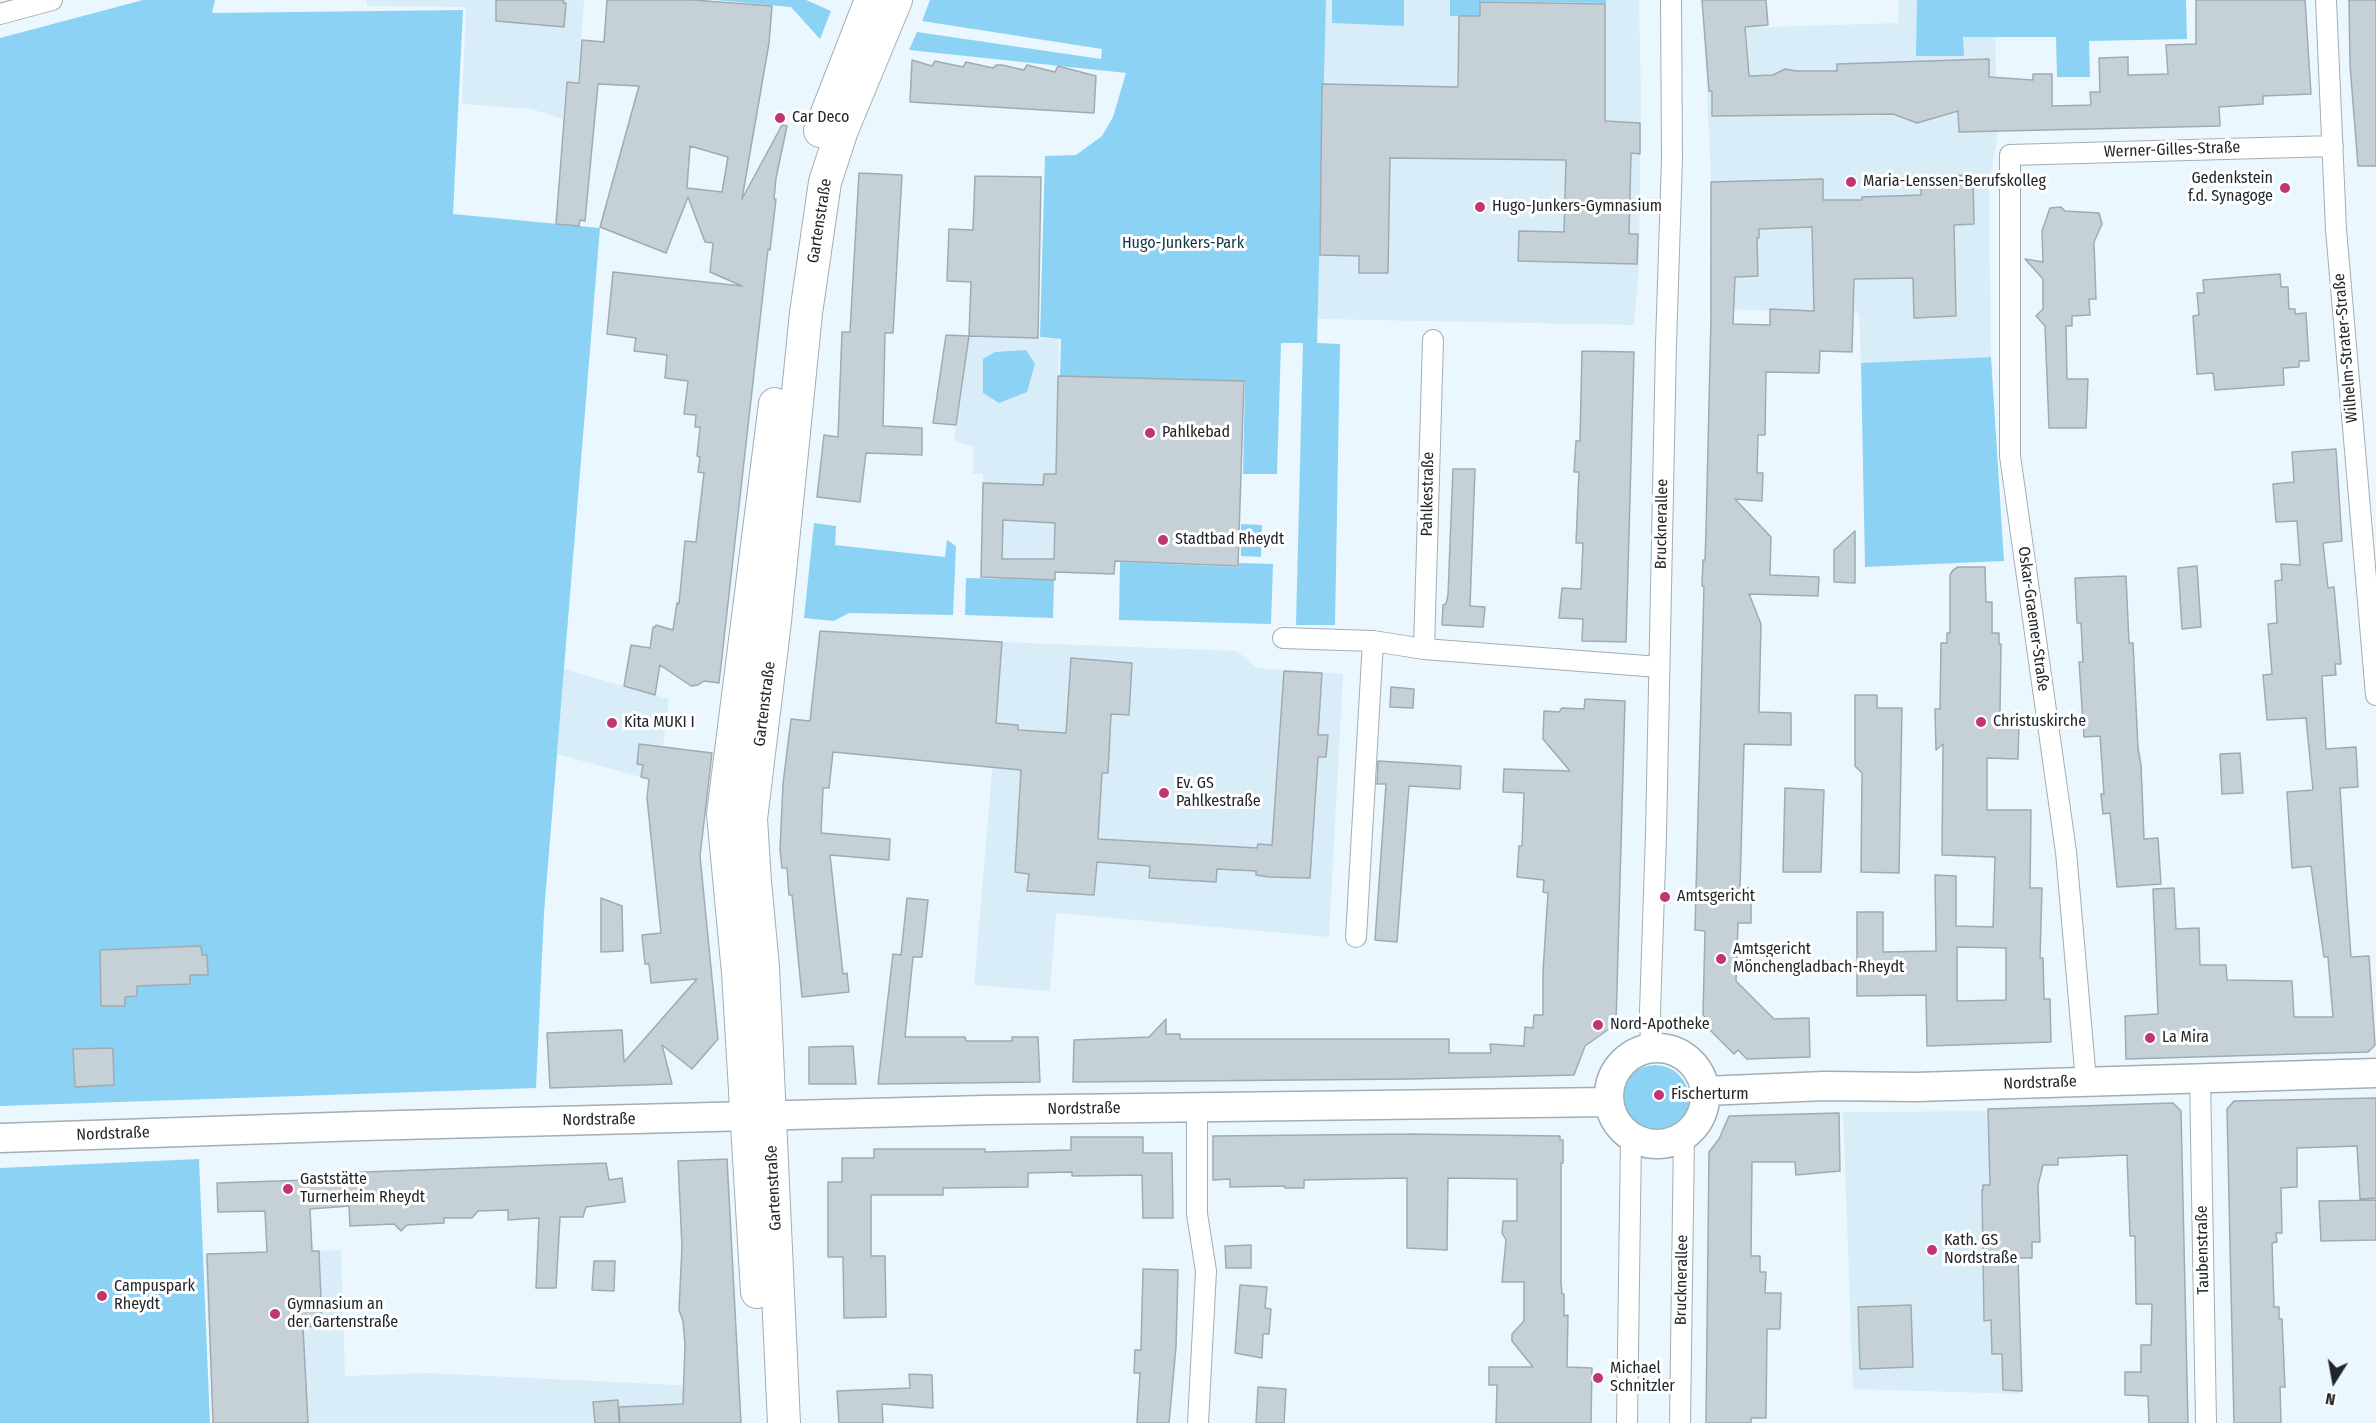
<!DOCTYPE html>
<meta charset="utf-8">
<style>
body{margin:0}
#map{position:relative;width:2376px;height:1423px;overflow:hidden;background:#ebf7fe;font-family:"Fira Sans Condensed",sans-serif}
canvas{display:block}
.north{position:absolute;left:2304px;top:1351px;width:60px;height:60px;-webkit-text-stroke:4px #fff;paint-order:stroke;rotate:191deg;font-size:16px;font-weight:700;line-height:24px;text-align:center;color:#222629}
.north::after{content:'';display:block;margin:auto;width:21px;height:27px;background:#222629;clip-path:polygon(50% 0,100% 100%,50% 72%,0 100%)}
</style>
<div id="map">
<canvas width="2376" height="1423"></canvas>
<div class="north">N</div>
</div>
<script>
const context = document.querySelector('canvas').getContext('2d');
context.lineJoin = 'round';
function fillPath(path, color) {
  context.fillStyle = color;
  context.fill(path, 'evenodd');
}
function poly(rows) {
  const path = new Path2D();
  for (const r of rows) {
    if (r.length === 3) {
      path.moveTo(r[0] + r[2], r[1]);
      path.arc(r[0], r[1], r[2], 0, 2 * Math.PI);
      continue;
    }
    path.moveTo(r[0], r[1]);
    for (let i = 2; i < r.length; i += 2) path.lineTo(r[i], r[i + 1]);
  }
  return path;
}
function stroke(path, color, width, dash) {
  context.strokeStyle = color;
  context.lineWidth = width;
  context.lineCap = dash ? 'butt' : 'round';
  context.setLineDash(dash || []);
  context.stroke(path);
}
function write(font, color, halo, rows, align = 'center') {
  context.font = font + ' "Fira Sans Condensed",sans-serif';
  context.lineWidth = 6;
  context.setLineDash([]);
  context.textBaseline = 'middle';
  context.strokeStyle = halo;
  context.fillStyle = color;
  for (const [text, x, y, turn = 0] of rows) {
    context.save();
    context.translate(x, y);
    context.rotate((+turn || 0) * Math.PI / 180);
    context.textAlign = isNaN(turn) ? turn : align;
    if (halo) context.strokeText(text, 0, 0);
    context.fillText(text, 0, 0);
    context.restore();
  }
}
fillPath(poly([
 [366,0,584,0,578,81,566,81,563,119,531,109,462,104,466,7,367,6],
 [1326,0,1639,0,1641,98,1639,265,1634,325,1318,319,1322,87],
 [1899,0,2059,0,1995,22,1997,139,1989,185,1991,357,1861,363,1859,313,1710,309,1711,180,1704,29,1898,23],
 [969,336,1059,339,1055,580,981,577,983,474,973,474,973,446,954,441],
 [1003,642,1237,651,1257,668,1343,674,1329,937,1056,913,1050,991,974,985],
 [563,669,669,699,663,746,712,753,659,782,557,754],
 [2013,1111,2020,1394,1853,1389,1843,1112],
 [341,1250,345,1376,426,1373,740,1388,741,1423,213,1423,205,1255]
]), '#d9edf8');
fillPath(poly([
 [143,0,215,0,212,13,463,10,453,214,600,228,544,913,536,1088,0,1106,0,38],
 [715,0,806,0,831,11,820,39,791,7],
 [930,0,1326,0,1317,343,1340,344,1335,625,1296,625,1303,343,1281,343,1277,474,1243,474,1245,382,1060,376,1061,339,1040,337,1045,156,1076,155,1102,136,1113,117,1126,73,909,50,917,32,1101,59,1102,49,922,21],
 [1332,0,1404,0,1404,26,1332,23],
 [1450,0,1606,0,1606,3,1480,1,1480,16,1450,16],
 [1917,0,2186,0,2187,39,2089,41,2090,77,2057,77,2056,37,1963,37,1964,56,1916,56],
 [1026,350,1035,364,1027,392,999,403,983,393,983,359,995,352],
 [1991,357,2004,561,1865,567,1861,363],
 [814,523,836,526,835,545,945,557,947,540,956,546,953,615,849,613,834,621,804,618],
 [1241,524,1262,525,1261,557,1241,556],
 [1120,562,1239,567,1239,563,1273,564,1271,624,1119,620],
 [966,578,1054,580,1053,618,965,615],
 [1655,1099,34],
 [199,1159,210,1423,0,1423,0,1168]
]), '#8cd2f5');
const building = poly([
 [496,0,564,0,563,3,566,3,564,27,496,21,496,0],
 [607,0,693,0,772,6,769,43,742,199,782,125,787,126,776,178,774,199,776,199,770,250,768,249,719,683,704,681,698,685,691,686,660,665,655,695,624,686,631,645,650,648,653,627,655,627,656,625,673,630,677,603,679,604,685,541,696,542,704,473,698,472,700,457,697,456,700,427,695,427,696,415,684,414,688,381,665,378,667,355,634,351,636,338,607,334,613,272,742,286,710,272,713,243,705,242,688,197,666,253,600,227,639,86,598,84,585,221,580,220,579,226,556,224,567,82,579,83,582,40,604,42,607,0],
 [690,146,728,157,722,192,687,188,690,146],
 [1702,0,1766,0,1768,25,1745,27,1749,76,1773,75,1785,69,1796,71,1837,71,1837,64,1989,59,1989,77,2033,80,2033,74,2052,74,2052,106,2091,105,2090,92,2100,92,2099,58,2128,57,2128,75,2168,74,2166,45,2196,44,2196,0,2305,0,2311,94,2263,96,2263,104,2219,107,2220,126,1959,132,1958,111,1917,123,1893,114,1712,116,1712,91,1709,91,1702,0],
 [2349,0,2376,0,2376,166,2358,166,2350,65,2349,0],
 [1480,2,1605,4,1605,121,1640,123,1640,154,1631,153,1629,234,1638,234,1637,264,1518,261,1519,231,1564,232,1566,160,1390,158,1388,273,1359,273,1359,256,1320,255,1322,84,1458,87,1459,16,1480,16,1480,2],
 [912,60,932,66,935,61,963,67,966,62,993,68,996,65,1002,65,1024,70,1027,65,1055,72,1058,66,1096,76,1094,113,910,102,912,60],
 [859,173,902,175,893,333,885,333,883,426,922,428,922,455,866,453,860,502,817,497,824,435,838,437,842,332,850,332,859,173],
 [1973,175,1974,224,1954,225,1956,316,1914,318,1913,278,1854,279,1852,352,1820,351,1819,373,1766,372,1765,435,1758,435,1757,473,1763,473,1762,501,1735,499,1771,537,1770,575,1819,577,1818,596,1749,594,1761,624,1759,712,1791,713,1791,745,1744,744,1740,887,1751,888,1751,923,1738,923,1736,981,1774,1019,1809,1018,1810,1057,1747,1059,1738,1050,1734,1054,1708,1028,1712,1024,1703,1015,1705,931,1695,930,1704,586,1702,586,1703,560,1705,560,1706,531,1711,318,1711,182,1823,179,1823,200,1862,200,1862,197,1921,195,1921,176,1973,175],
 [1812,227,1814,311,1770,309,1770,325,1733,324,1735,277,1758,276,1757,238,1759,238,1759,229,1812,227],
 [975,176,1041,177,1038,338,969,336,971,282,947,281,949,229,973,230,975,176],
 [2061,207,2065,211,2099,213,2102,224,2094,242,2096,299,2089,299,2090,315,2072,316,2072,326,2066,326,2067,379,2088,379,2086,428,2049,428,2045,326,2036,316,2043,309,2043,279,2025,259,2043,262,2042,231,2050,208,2061,207],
 [2280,274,2281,287,2288,287,2289,309,2295,309,2295,314,2306,313,2309,361,2299,361,2299,367,2283,368,2284,385,2215,390,2213,373,2197,374,2193,316,2199,315,2197,293,2204,293,2203,280,2280,274],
 [946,335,969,336,956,425,933,423,946,335],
 [1582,351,1634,352,1626,642,1582,641,1583,619,1559,618,1562,588,1581,589,1583,543,1576,543,1579,472,1574,472,1576,441,1580,441,1582,351],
 [1058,376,1244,381,1238,566,1115,561,1114,574,1055,572,1055,580,981,577,983,483,1043,485,1044,474,1056,474,1058,376],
 [1003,520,1055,523,1054,559,1002,559,1003,520],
 [2336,449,2342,541,2323,543,2328,588,2334,587,2341,664,2335,664,2336,675,2322,676,2326,749,2356,747,2358,787,2340,788,2346,887,2351,957,2369,956,2375,1045,2368,1052,2126,1059,2125,1016,2158,1014,2153,889,2174,888,2176,929,2199,928,2200,965,2226,965,2227,980,2292,981,2294,1017,2333,1017,2328,957,2324,957,2311,866,2292,868,2287,792,2313,790,2306,718,2267,720,2263,675,2272,674,2268,624,2277,623,2275,581,2282,580,2281,564,2300,565,2297,521,2276,522,2273,484,2294,482,2292,452,2336,449],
 [1453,469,1475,469,1470,606,1485,607,1483,627,1442,625,1443,605,1446,604,1448,595,1453,469],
 [1855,531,1855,583,1834,582,1834,550,1855,531],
 [2197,566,2201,627,2182,629,2178,568,2197,566],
 [1958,567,1985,567,1986,602,1992,602,1992,633,1999,633,1999,644,2001,644,2000,712,2002,715,2013,715,2019,721,2018,759,1987,758,1987,810,2031,810,2030,888,2042,888,2040,958,2043,958,2044,999,2050,999,2051,1042,1927,1046,1926,995,1857,996,1857,912,1883,912,1883,952,1936,951,1935,875,1956,876,1956,926,1993,927,1995,857,1942,855,1943,744,1936,750,1935,709,1940,709,1941,643,1947,643,1947,633,1950,633,1950,575,1953,570,1958,567],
 [1957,947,2006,948,2006,1000,1957,1001,1957,947],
 [2126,576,2129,643,2133,643,2138,748,2141,765,2144,839,2158,838,2161,884,2117,887,2110,813,2103,814,2101,794,2104,794,2100,736,2084,737,2079,662,2083,662,2081,623,2077,623,2075,578,2126,576],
 [820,631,1002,642,996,723,1018,725,1018,730,1066,733,1071,658,1132,663,1129,715,1111,714,1108,773,1102,773,1098,839,1257,848,1258,844,1272,845,1284,671,1322,673,1318,735,1328,735,1326,757,1318,757,1310,878,1269,877,1256,875,1256,871,1217,869,1216,882,1149,878,1150,866,1097,862,1094,895,1027,891,1029,874,1015,872,1021,770,833,752,829,788,823,788,821,833,890,839,889,860,830,855,843,974,847,973,849,992,802,997,792,895,789,895,787,868,782,868,780,850,783,784,791,719,810,721,820,631],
 [1391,687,1414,689,1413,708,1390,707,1391,687],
 [1855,695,1877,695,1877,708,1902,708,1899,873,1861,872,1862,773,1855,766,1855,695],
 [1585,699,1625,701,1616,1024,1585,1046,1574,1075,1412,1079,1073,1082,1074,1040,1149,1037,1166,1019,1166,1034,1180,1034,1180,1039,1449,1039,1449,1053,1491,1053,1490,1044,1524,1046,1525,1027,1533,1028,1534,1015,1543,1015,1543,972,1548,893,1543,892,1544,880,1517,877,1519,846,1522,846,1524,793,1503,792,1504,769,1570,771,1543,739,1544,711,1559,712,1562,708,1584,709,1585,699],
 [639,744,712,753,700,856,718,1039,692,1069,662,1045,672,1084,550,1088,547,1033,622,1030,624,1062,697,979,651,983,649,964,645,964,642,935,661,933,647,798,649,779,641,777,643,765,637,764,639,744],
 [2240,753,2243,793,2222,794,2220,754,2240,753],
 [1378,761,1461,766,1460,789,1409,786,1397,942,1375,940,1386,784,1377,784,1378,761],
 [1785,788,1824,790,1821,872,1783,872,1785,788],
 [601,898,622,906,623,951,601,952,601,898],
 [907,898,928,900,922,957,913,957,905,1037,965,1037,966,1041,1012,1041,1012,1037,1038,1037,1040,1082,878,1084,893,954,901,955,907,898],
 [201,946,202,955,207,955,208,975,190,975,190,984,137,986,137,996,125,997,125,1006,101,1006,100,950,201,946],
 [853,1046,856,1084,809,1084,809,1047,853,1046],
 [113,1048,114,1085,75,1087,73,1049,113,1048],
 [2376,1098,2376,1198,2360,1199,2357,1146,2297,1148,2297,1187,2281,1188,2282,1233,2276,1233,2277,1242,2272,1243,2274,1307,2279,1307,2279,1319,2282,1319,2285,1387,2280,1387,2281,1423,2234,1423,2227,1109,2234,1101,2376,1098],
 [2173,1103,2181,1111,2188,1423,2149,1423,2148,1396,2125,1395,2125,1372,2141,1372,2141,1345,2151,1345,2152,1304,2136,1304,2135,1236,2130,1236,2127,1155,2058,1158,2058,1165,2043,1165,2038,1185,2040,1242,2032,1242,2032,1258,2018,1258,2022,1391,2003,1390,2002,1354,1992,1354,1991,1320,1984,1321,1982,1190,1983,1190,1983,1185,1990,1185,1988,1109,2173,1103],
 [1839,1113,1840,1171,1796,1175,1795,1162,1752,1162,1751,1256,1760,1256,1760,1272,1766,1272,1765,1293,1781,1293,1780,1329,1767,1329,1766,1418,1751,1418,1751,1423,1706,1423,1709,1152,1719,1139,1729,1116,1839,1113],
 [1409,1134,1560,1136,1560,1140,1563,1140,1563,1163,1561,1163,1561,1282,1562,1294,1564,1294,1564,1316,1568,1315,1567,1367,1592,1368,1591,1423,1496,1423,1497,1385,1489,1385,1489,1367,1533,1367,1512,1341,1512,1334,1524,1321,1524,1282,1502,1282,1506,1240,1502,1233,1503,1221,1517,1221,1517,1179,1448,1178,1447,1250,1407,1248,1407,1178,1304,1180,1304,1188,1285,1188,1285,1186,1230,1187,1230,1179,1213,1180,1213,1136,1409,1134],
 [1071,1137,1143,1137,1143,1153,1172,1153,1173,1218,1143,1218,1142,1175,1072,1176,1072,1172,1028,1173,1028,1187,943,1188,943,1195,871,1195,871,1256,885,1256,886,1317,844,1318,843,1257,828,1257,828,1182,842,1182,842,1158,874,1158,874,1149,985,1149,985,1152,1071,1150,1071,1137],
 [727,1159,741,1423,620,1423,619,1407,683,1404,685,1345,683,1321,679,1310,682,1247,678,1161,727,1159],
 [606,1163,609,1180,622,1178,625,1202,586,1207,583,1217,560,1217,556,1288,536,1288,539,1218,508,1220,508,1210,478,1211,472,1218,444,1218,444,1223,407,1225,401,1231,394,1224,350,1226,349,1206,310,1209,312,1251,319,1251,322,1326,303,1327,308,1423,213,1423,207,1254,267,1252,265,1211,218,1212,217,1183,338,1179,338,1173,606,1163],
 [2376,1200,2376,1240,2321,1241,2319,1201,2376,1200],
 [1251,1245,1251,1268,1226,1268,1225,1246,1251,1245],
 [594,1261,615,1261,614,1291,592,1290,594,1261],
 [1143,1269,1178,1270,1176,1347,1169,1423,1137,1423,1140,1373,1134,1373,1135,1350,1141,1350,1143,1269],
 [1240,1285,1267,1287,1265,1308,1271,1309,1269,1334,1263,1334,1262,1358,1235,1353,1240,1285],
 [1911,1305,1913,1367,1860,1369,1858,1307,1911,1305],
 [909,1374,932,1375,933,1408,882,1404,883,1423,839,1423,837,1391,910,1388,909,1374],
 [1258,1387,1286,1389,1284,1423,1256,1423,1258,1387],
 [618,1400,619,1423,595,1423,593,1402,618,1400]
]);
fillPath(building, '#c5d1d7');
stroke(building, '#a0abb1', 1.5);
const street = poly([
 [2326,0,2336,229,2376,695],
 [0,14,52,0],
 [1283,638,1373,641,1424,649,1659,667],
 [1424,649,1433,340],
 [1356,937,1373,641],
 [1651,1048,1650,1011,1656,834,1666,344,1672,159,1671,0],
 [2200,1077,2206,1423],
 [2086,1081,2066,852,2010,456,2010,155,2333,146],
 [1197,1107,1197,1214,1206,1271,1198,1423],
 [1627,1423,1631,1137],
 [1680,1423,1684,1136]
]);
const secondary = poly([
 [1657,1096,48],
 [1704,1091,1825,1086,1916,1087,2376,1073],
 [0,1138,362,1126,985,1110,1609,1102]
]);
const primary = poly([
 [820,131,871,0],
 [757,1292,738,973,723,814,775,404],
 [784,1423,763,967,755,882,751,819,775,621,806,313,825,182,842,130,896,0]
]);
stroke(street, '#a3aeb4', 22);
stroke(secondary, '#a3aeb4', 31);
stroke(primary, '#a3aeb4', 34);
stroke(street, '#fff', 20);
stroke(secondary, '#fff', 28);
stroke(primary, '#fff', 32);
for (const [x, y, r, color] of [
 [780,118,6,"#c03671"],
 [1851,182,6,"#c03671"],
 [2285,188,6,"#c03671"],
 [1480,207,6,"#c03671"],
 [1150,433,6,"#c03671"],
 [1163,540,6,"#c03671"],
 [1981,722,6,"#c03671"],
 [612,723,6,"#c03671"],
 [1164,793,6,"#c03671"],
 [1665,897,6,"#c03671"],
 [1721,959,6,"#c03671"],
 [1598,1025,6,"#c03671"],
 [2150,1038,6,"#c03671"],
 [1659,1095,6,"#c03671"],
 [288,1189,6,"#c03671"],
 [1932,1250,6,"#c03671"],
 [102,1296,6,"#c03671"],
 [275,1314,6,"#c03671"],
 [1598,1378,6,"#c03671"]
]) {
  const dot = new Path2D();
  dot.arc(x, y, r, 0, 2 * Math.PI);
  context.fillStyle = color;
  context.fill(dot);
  stroke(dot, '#fff', 2);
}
write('16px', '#222629', '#fff', [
 ["Car Deco",792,118],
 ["Gedenkstein",2273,179,"right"],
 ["f.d. Synagoge",2273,197,"right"],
 ["Maria-Lenssen-Berufskolleg",1863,182],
 ["Hugo-Junkers-Gymnasium",1492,207],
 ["Pahlkebad",1162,433],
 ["Stadtbad Rheydt",1175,540],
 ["Christuskirche",1993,722],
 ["Kita MUKI I",624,723],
 ["Ev. GS",1176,784],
 ["Pahlkestraße",1176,802],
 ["Amtsgericht",1677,897],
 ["Amtsgericht",1733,950],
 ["Mönchengladbach-Rheydt",1733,968],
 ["Nord-Apotheke",1610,1025],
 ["La Mira",2162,1038],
 ["Fischerturm",1671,1095],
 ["Gaststätte",300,1180],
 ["Turnerheim Rheydt",300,1198],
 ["Kath. GS",1944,1241],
 ["Nordstraße",1944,1259],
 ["Campuspark",114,1287],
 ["Rheydt",114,1305],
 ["Gymnasium an",287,1305],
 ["der Gartenstraße",287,1323],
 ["Michael",1610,1369],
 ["Schnitzler",1610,1387]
], 'left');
write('16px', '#222629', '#fff', [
 ["Werner-Gilles-Straße",2172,150,-2],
 ["Gartenstraße",820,221,-81],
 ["Wilhelm-Strater-Straße",2346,348,-95],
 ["Pahlkestraße",1428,494,-89],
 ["Brucknerallee",1662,524,-89],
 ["Oskar-Graemer-Straße",2033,619,82],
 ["Gartenstraße",765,704,-83],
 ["Nordstraße",2040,1083,-2],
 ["Nordstraße",1084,1109,-1],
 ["Nordstraße",599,1120,-1],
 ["Nordstraße",113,1134,-2],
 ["Gartenstraße",774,1188,-93],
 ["Taubenstraße",2203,1250,-91],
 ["Brucknerallee",1682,1280,-89]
]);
write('16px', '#0f3545', '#fff', [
 ["Hugo-Junkers-Park",1183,244]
]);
</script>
